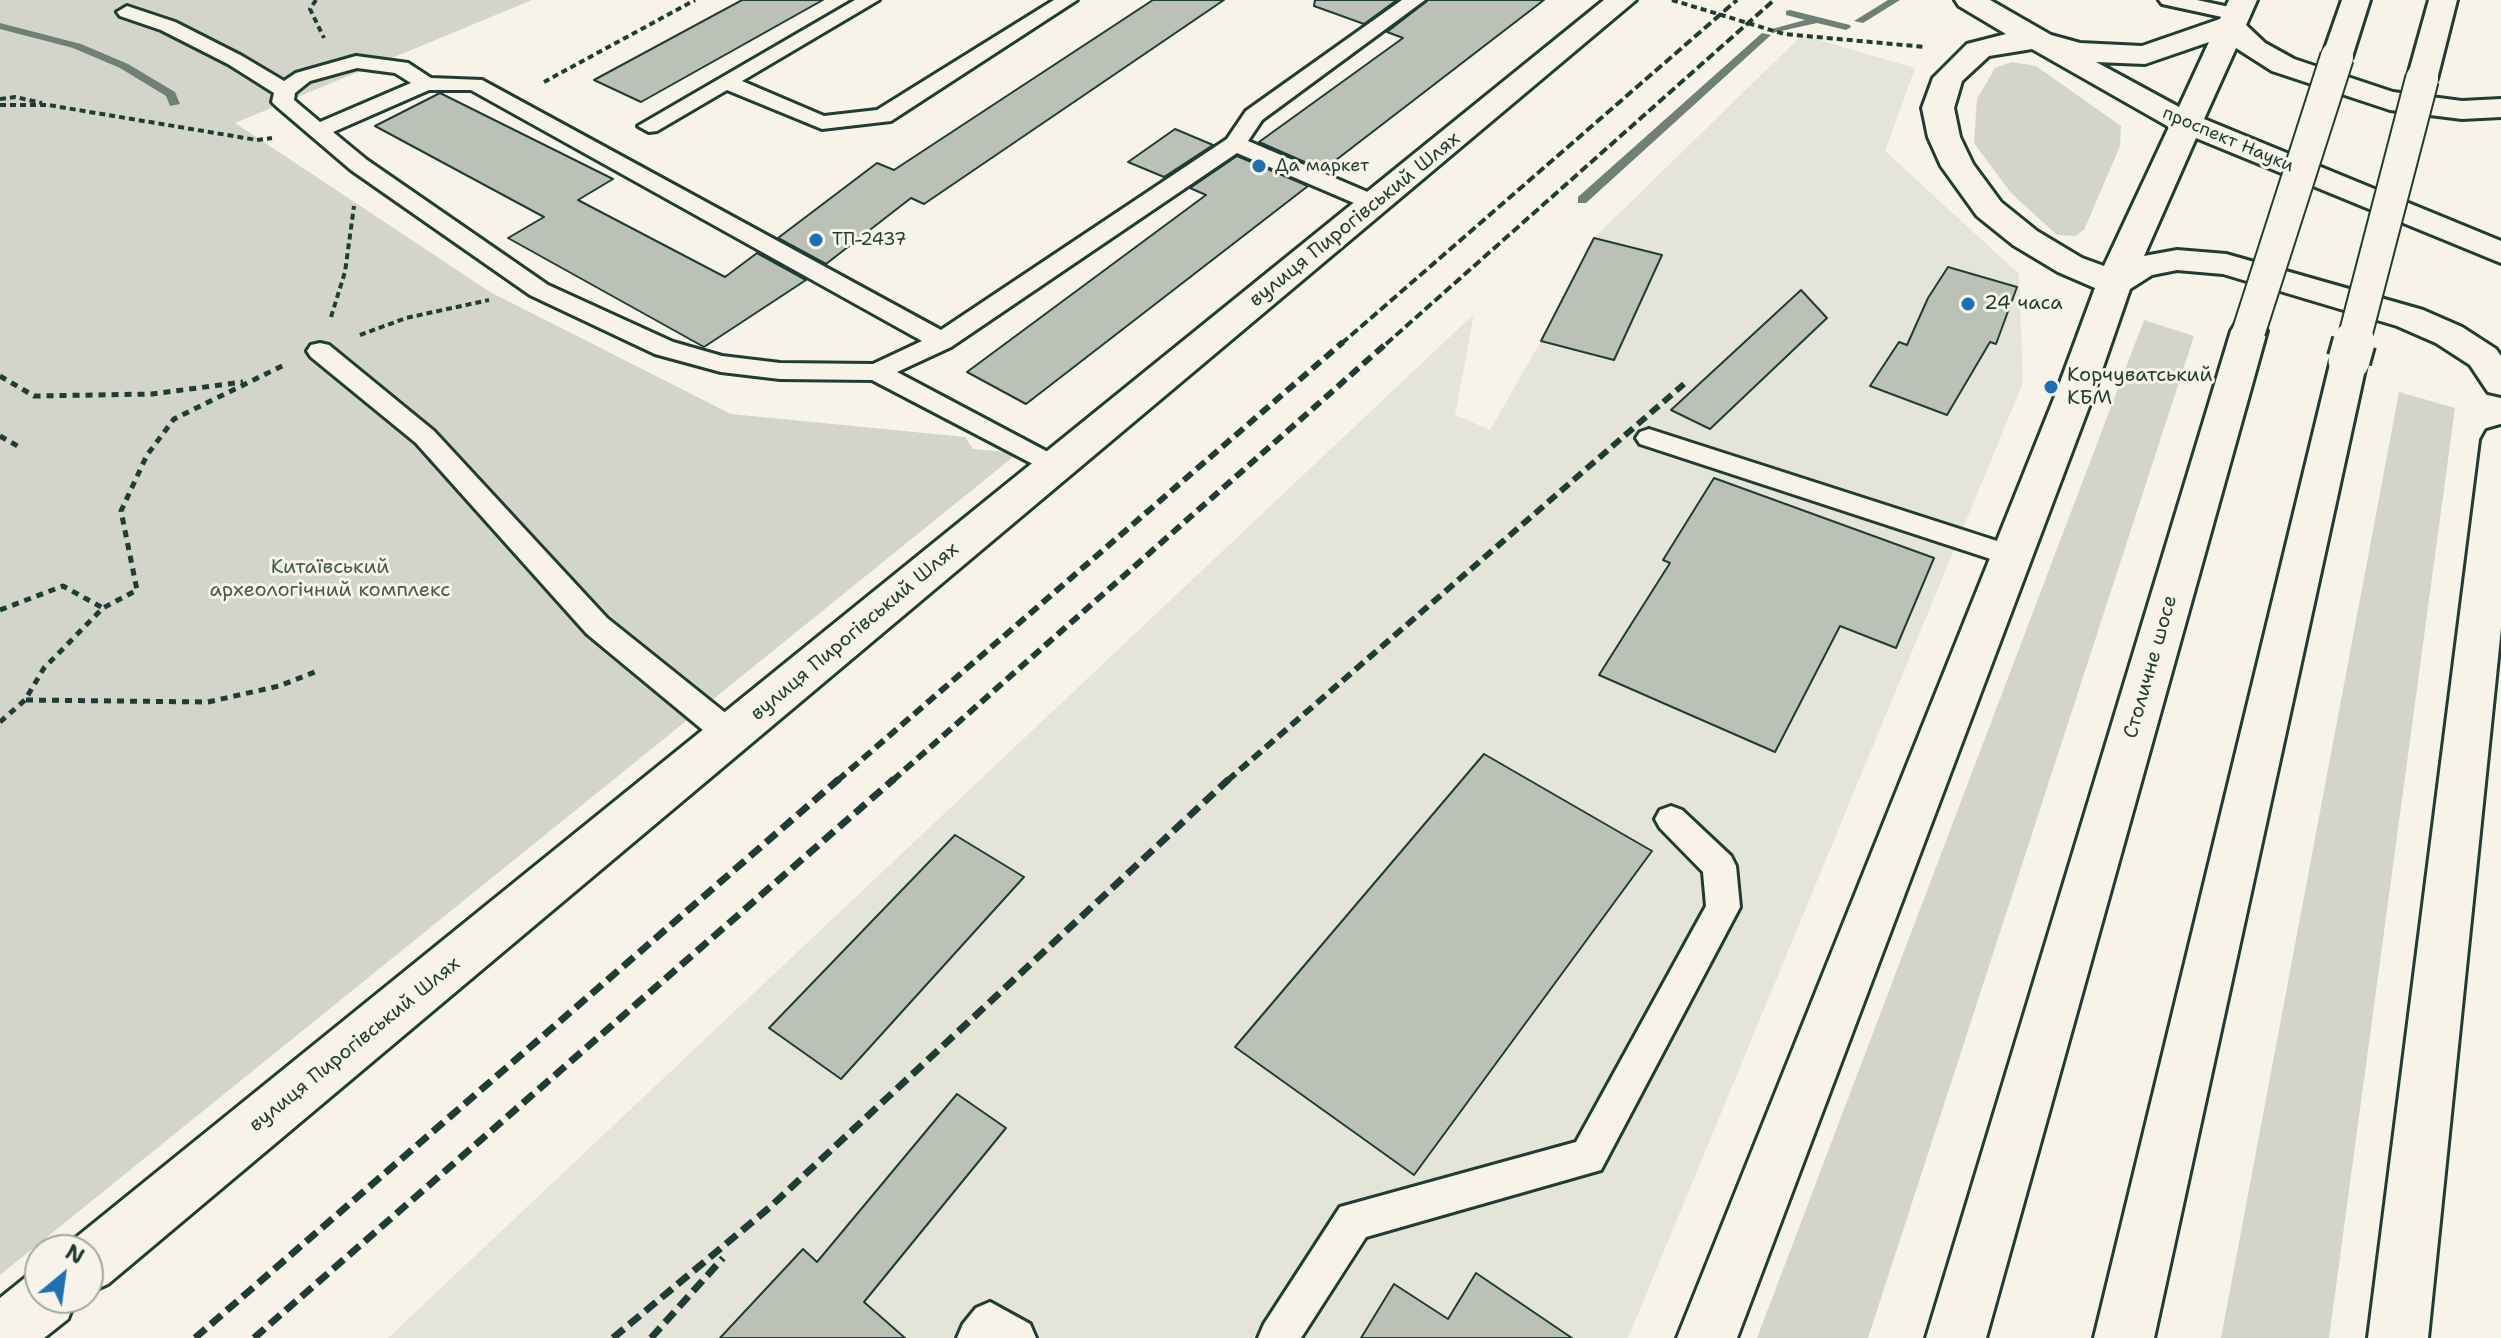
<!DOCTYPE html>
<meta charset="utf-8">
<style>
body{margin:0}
#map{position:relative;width:2501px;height:1338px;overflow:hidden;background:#f7f3e8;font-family:"Shantell Sans",sans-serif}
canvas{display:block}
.north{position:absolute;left:24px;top:1234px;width:80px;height:80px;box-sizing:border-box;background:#f7f3e8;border:2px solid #a1aaa0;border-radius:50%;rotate:29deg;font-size:22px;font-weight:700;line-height:32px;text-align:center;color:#1f3d34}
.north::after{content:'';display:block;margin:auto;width:28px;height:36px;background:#1f6fb2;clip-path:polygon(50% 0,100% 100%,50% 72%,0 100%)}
</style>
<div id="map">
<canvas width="2501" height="1338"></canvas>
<div class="north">N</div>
</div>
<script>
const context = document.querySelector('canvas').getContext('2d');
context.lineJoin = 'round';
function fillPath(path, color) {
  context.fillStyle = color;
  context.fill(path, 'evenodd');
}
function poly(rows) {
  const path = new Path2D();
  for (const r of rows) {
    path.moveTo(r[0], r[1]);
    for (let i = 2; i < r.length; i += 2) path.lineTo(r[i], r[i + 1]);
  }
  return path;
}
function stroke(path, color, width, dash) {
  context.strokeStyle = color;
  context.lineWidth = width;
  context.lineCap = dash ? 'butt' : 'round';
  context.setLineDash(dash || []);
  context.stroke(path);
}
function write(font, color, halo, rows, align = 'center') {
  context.font = font + ' "Shantell Sans",sans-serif';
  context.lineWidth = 6;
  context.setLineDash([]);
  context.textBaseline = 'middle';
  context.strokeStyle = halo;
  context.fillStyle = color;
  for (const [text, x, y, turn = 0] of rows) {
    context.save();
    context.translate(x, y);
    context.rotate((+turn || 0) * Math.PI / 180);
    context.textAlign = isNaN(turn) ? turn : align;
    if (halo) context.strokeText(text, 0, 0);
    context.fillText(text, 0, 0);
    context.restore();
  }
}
fillPath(poly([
 [1802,35,1915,68,1885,151,2019,274,2023,383,1628,1338,388,1338,1474,314,1455,415,1490,430,1541,341,1594,238]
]), '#e5e4d9');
fillPath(poly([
 [0,0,532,0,235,123,490,292,731,414,965,437,973,449,1018,453,0,1275],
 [2012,62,2036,66,2121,126,2120,146,2084,230,2075,236,2057,235,2011,193,1974,143,1977,99,1995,68],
 [2144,320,2194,336,1868,1338,1757,1338],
 [2399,392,2455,408,2329,1338,2221,1338]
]), '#d3d5ca');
fillPath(poly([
 [1888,0,1900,0,1863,23,1854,21,1888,0],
 [1790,10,1850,25,1851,27,1846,30,1817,23,1772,33,1772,29,1805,20,1786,15,1786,11,1790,10],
 [0,23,81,44,128,64,175,92,180,104,170,106,166,96,120,68,73,48,0,29,0,23],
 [1762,33,1771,35,1586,203,1578,203,1578,197,1762,33]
]), '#6f8077');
const building = poly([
 [742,0,823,0,641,102,594,80,742,0],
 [1153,0,1224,0,924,204,911,198,826,264,778,238,877,163,894,170,1153,0],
 [1315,0,1397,0,1364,24,1314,6,1315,0],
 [1428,0,1544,0,1323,170,1259,142,1403,38,1387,32,1428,0],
 [440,93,613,179,578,200,725,277,757,253,806,280,704,347,508,238,544,217,375,126,440,93],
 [1175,129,1213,145,1164,177,1128,162,1175,129],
 [1237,156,1308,186,1026,404,967,372,1206,195,1190,188,1237,156],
 [1594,238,1662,255,1614,360,1541,341,1594,238],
 [1948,267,2017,287,1996,344,1990,342,1947,415,1870,386,1899,342,1907,345,1928,298,1948,267],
 [1801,290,1827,318,1710,429,1671,410,1801,290],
 [1714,478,1934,558,1896,648,1840,626,1775,752,1599,675,1670,563,1663,560,1714,478],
 [1484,754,1652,851,1414,1175,1235,1047,1484,754],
 [955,835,1024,877,841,1079,769,1028,955,835],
 [957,1094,1006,1128,864,1302,905,1338,720,1338,803,1249,817,1262,957,1094],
 [1476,1273,1572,1338,1361,1338,1394,1284,1448,1319,1476,1273]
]);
fillPath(building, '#bbc1b6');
stroke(building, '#1f3d34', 2);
const service = poly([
 [855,0,879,0,742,81,824,116,877,110,1054,0,1077,0,891,121,822,129,727,90,657,131,649,132,638,126,855,0],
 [1402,0,1425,0,1262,120,1248,141,1384,199,1387,204,1384,209,1368,209,1237,153,951,347,897,372,1063,460,1067,466,1063,472,1054,475,872,380,780,379,721,372,655,354,530,295,351,170,276,106,272,102,274,93,228,64,161,30,120,16,117,12,127,6,175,22,242,56,284,81,296,73,356,56,408,63,431,78,482,80,941,330,1227,139,1246,111,1402,0],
 [357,68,395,73,411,83,320,122,294,100,295,93,310,81,357,68],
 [429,90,471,90,922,341,873,364,780,363,722,356,673,342,548,285,367,160,333,132,429,90],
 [2159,0,2197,0,2243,10,2246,14,2236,20,2162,4,2159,0],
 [320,343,329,345,434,431,607,618,743,727,748,736,743,745,732,748,721,745,587,634,416,443,311,357,307,351,311,345,320,343],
 [1649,429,2022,549,2026,556,2022,563,2012,566,1640,444,1636,438,1640,432,1649,429],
 [1671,806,1682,810,1731,856,1736,866,1740,907,1601,1170,1366,1237,1301,1338,1258,1338,1264,1324,1340,1207,1576,1142,1706,906,1703,872,1660,828,1655,819,1660,810,1671,806],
 [990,1302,1030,1324,1036,1338,957,1338,963,1324,976,1308,990,1302]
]);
const tertiary = poly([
 [1604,0,1636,0,108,1284,88,1293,88,1250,65,1250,68,1244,1604,0],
 [40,1272,40,1298,76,1298,68,1319,44,1338,0,1338,0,1298,26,1277,40,1272]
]);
const secondary = poly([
 [1955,0,1990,0,2051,35,2080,43,2142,46,2220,19,2229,0,2257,0,2246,25,2265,43,2294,59,2393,92,2462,101,2501,99,2501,117,2462,119,2390,110,2272,71,2236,48,2204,119,2501,241,2501,263,2196,138,2144,256,2177,250,2226,254,2423,310,2462,327,2496,349,2501,356,2501,395,2488,392,2470,365,2436,343,2397,326,2223,274,2177,270,2152,275,2130,289,2093,396,1737,1338,1677,1338,2055,396,2095,288,2058,272,2013,245,1977,216,1941,166,1928,137,1922,108,1933,78,1967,44,2006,34,1959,6,1955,0],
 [2209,42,2179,107,2096,62,2145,64,2209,42],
 [2032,49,2169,127,2104,266,2082,258,2037,231,2001,202,1973,164,1960,137,1954,108,1962,81,1989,56,2032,49],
 [2501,427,2501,628,2428,1338,2368,1338,2482,440,2487,431,2501,427]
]);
const trunk = poly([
 [2342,0,2370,0,2352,57,2348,63,2337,66,2326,63,2322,57,2342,0],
 [2429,0,2457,0,2437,79,2433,85,2422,88,2411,85,2407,79,2429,0],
 [2249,320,2262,323,2267,331,1986,1338,1926,1338,2231,331,2236,323,2249,320],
 [2349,348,2362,352,2367,360,2154,1338,2094,1338,2331,360,2336,352,2349,348]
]);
stroke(service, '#1f3d34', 6);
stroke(tertiary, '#1f3d34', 6);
stroke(secondary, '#1f3d34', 6);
stroke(trunk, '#1f3d34', 6);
stroke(poly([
 [316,0,310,9,324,38],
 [1672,0,1784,34,1925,47],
 [544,82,695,0],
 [0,99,15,97,42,103],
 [0,105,48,105,257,140,272,138],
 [331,317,345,272,354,206],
 [360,335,406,318,489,300]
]), '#1f3d34', 4, [6, 4]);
stroke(poly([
 [0,376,34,396,152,394,243,382],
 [0,436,21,448],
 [0,610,63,586,103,608],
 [26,700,208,702,279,686,320,670],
 [0,722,25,700,44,668,103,608,137,590,121,511,147,455,174,419,284,365]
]), '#1f3d34', 5, [7, 6]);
fillPath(service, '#f7f3e8');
fillPath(tertiary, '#f7f3e8');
fillPath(secondary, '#f7f3e8');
fillPath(trunk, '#f7f3e8');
stroke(poly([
 [1341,344,1737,0],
 [1386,344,1774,0]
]), '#1f3d34', 4, [9, 4]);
stroke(poly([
 [837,781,1343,342],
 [892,781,1388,342],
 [1227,781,1684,384]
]), '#1f3d34', 6, [11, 6]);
stroke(poly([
 [195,1338,839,779],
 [254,1338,894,779],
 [613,1338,769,1208,1229,779],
 [651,1338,723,1258]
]), '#1f3d34', 7, [14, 7]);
const trunkBridgeFar1 = poly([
 [2249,331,2337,57],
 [2353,344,2422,79]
]);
const trunkBridge = poly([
 [2349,360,2354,342]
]);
stroke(trunkBridgeFar1, '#1f3d34', 36, []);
stroke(trunkBridge, '#1f3d34', 47, []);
stroke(trunkBridgeFar1, '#f7f3e8', 32);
stroke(trunkBridge, '#f7f3e8', 41);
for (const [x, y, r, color] of [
 [1259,166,8,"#1f6fb2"],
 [816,240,8,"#1f6fb2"],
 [1968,304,8,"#1f6fb2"],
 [2051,387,8,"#1f6fb2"]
]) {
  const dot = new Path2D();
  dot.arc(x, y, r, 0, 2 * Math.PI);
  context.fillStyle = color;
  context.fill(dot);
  stroke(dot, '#f7f3e8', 3);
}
write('18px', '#1f3d34', '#f7f3e8', [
 ["проспект Науки",2228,140,23]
]);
write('18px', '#1f3d34', '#f7f3e8', [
 ["Да маркет",1275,166],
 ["ТП-2437",832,240]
], 'left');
write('20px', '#1f3d34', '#f7f3e8', [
 ["вулиця Пирогівський Шлях",1355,220,-39],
 ["вулиця Пирогівський Шлях",855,632,-40],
 ["Столичне шосе",2151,667,-74],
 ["вулиця Пирогівський Шлях",355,1045,-39]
]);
write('20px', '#1f3d34', '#f7f3e8', [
 ["24 часа",1984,304],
 ["Корчуватський",2067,376],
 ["КБМ",2067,399]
], 'left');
write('20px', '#435b52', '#f7f3e8', [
 ["Китаївський",330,568],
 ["археологічний комплекс",330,591]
]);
</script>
